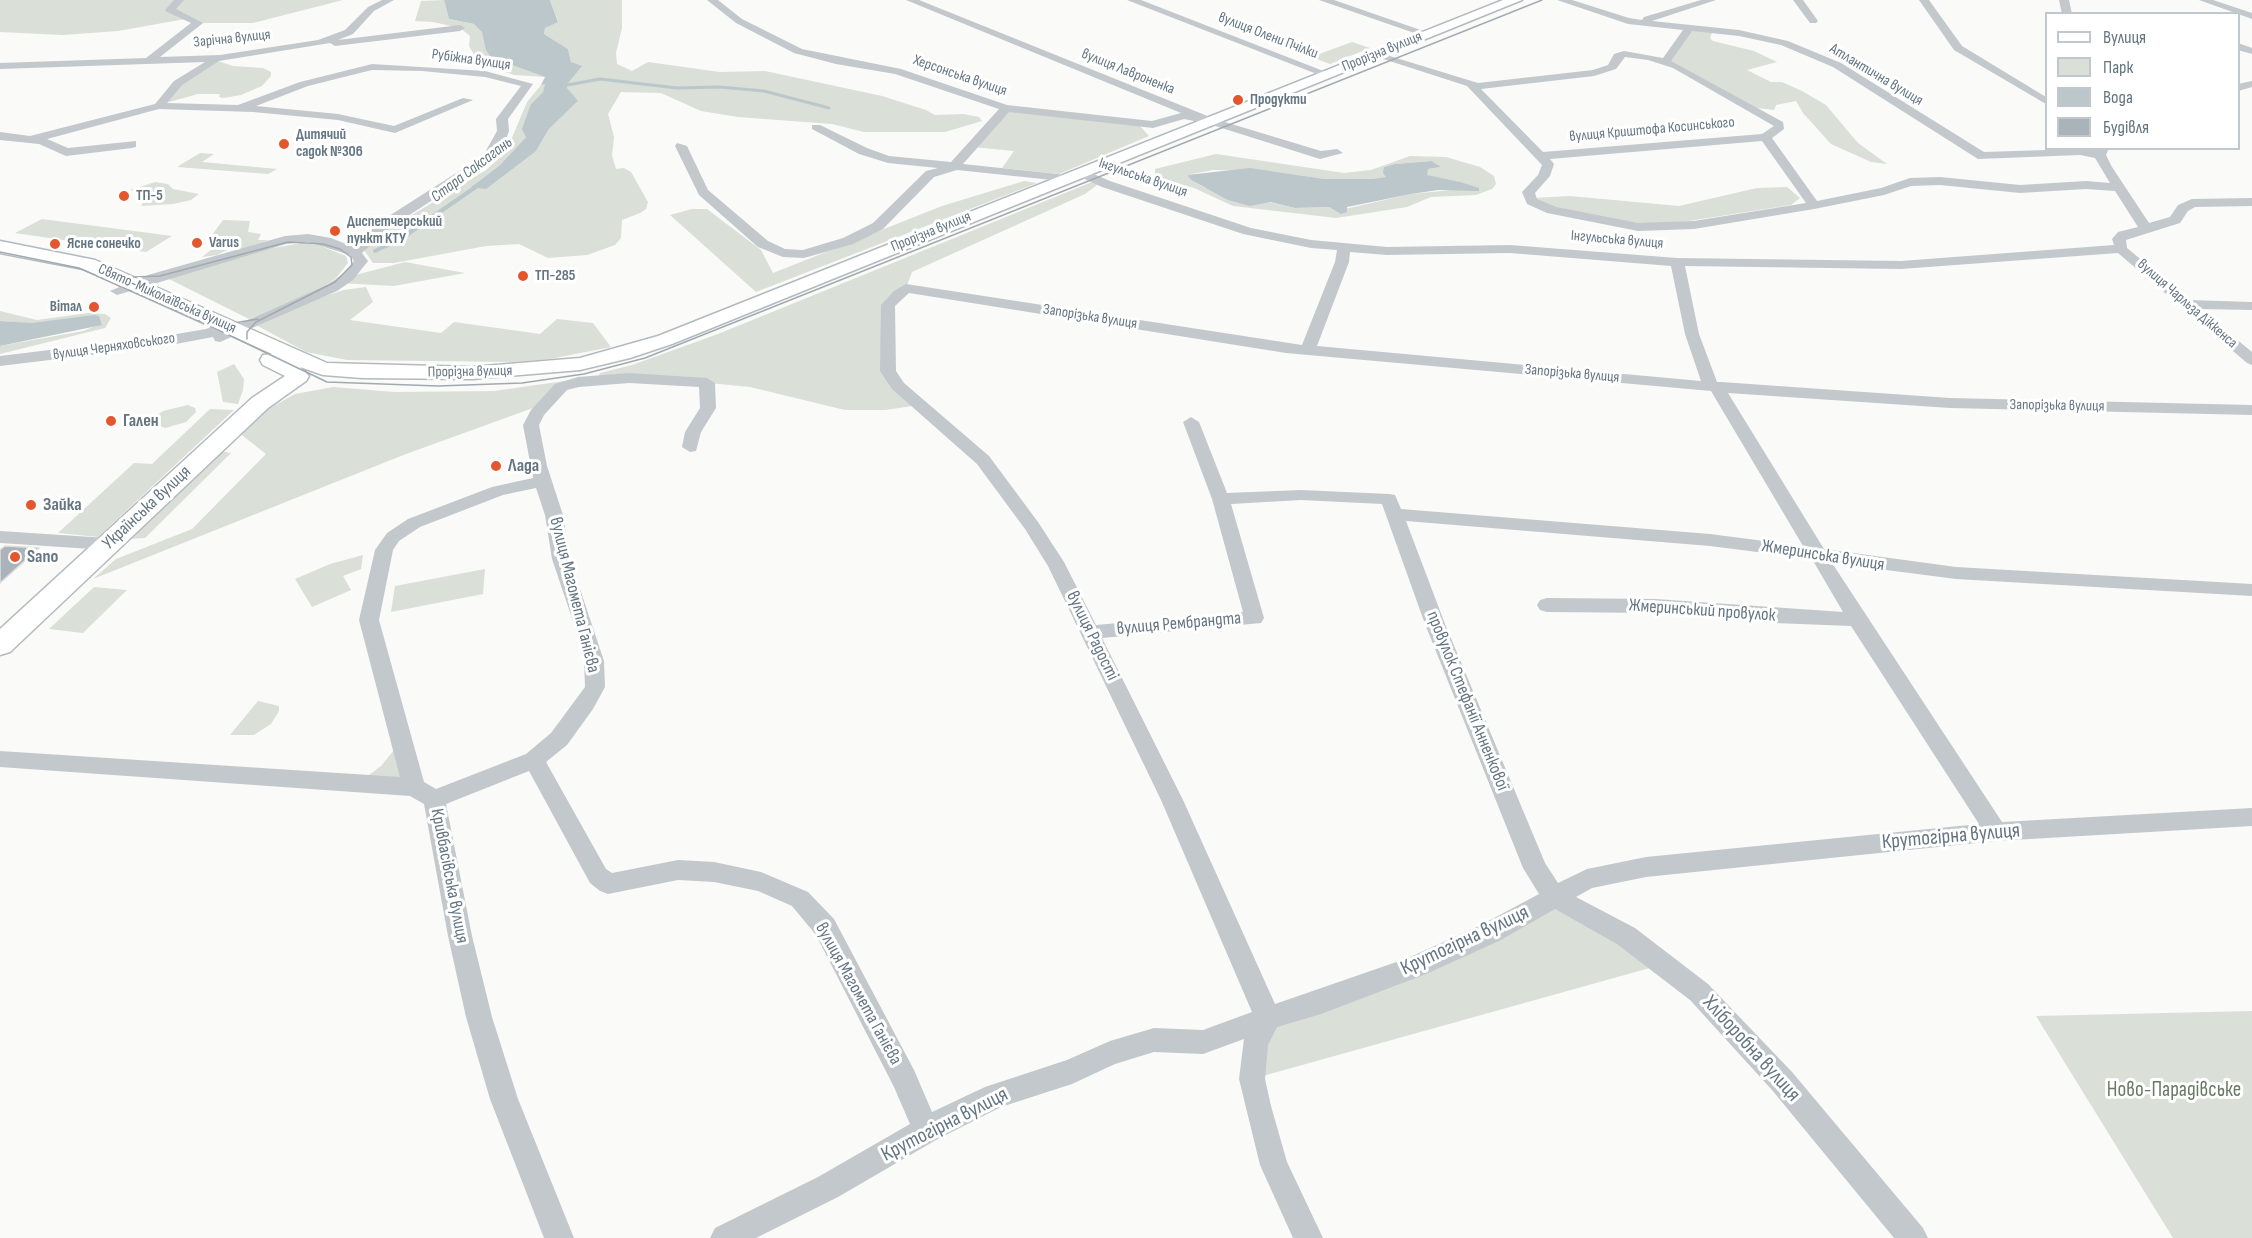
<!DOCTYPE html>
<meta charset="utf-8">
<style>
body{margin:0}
#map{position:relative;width:2252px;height:1238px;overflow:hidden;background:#fafaf8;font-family:"Sofia Sans Condensed",sans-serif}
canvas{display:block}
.legend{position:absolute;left:2045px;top:12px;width:195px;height:138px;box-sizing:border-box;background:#fff;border:2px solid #c1c8cd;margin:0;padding:8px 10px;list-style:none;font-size:18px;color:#657683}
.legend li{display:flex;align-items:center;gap:12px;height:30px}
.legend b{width:30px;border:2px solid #c1c8cd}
</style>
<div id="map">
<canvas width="2252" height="1238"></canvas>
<ul class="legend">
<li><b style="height:8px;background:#fff"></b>Вулиця</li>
<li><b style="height:16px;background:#dadfd7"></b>Парк</li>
<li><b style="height:16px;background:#bbc7cb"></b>Вода</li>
<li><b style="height:16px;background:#aab3b9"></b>Будівля</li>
</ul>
</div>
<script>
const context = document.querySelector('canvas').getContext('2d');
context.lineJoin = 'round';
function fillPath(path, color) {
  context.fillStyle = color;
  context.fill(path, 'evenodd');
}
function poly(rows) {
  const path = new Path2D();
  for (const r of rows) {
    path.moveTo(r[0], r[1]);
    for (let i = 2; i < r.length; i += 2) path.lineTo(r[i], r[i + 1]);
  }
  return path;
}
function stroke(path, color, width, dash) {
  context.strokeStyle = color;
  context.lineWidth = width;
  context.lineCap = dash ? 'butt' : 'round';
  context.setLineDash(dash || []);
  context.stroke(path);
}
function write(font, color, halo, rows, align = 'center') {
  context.font = font + ' "Sofia Sans Condensed",sans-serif';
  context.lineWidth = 6;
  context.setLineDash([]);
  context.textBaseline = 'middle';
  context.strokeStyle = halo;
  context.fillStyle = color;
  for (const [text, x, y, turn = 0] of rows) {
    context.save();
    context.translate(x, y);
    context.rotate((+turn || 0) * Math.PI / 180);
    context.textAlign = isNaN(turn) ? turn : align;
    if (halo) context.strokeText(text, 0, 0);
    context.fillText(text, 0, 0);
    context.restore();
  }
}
fillPath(poly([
 [0,0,343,0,253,23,198,23,191,18,118,31,63,35,0,32],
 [444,0,449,19,474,24,532,71,545,77,514,75,479,63,469,46,470,36,460,28,433,22,415,21,421,1],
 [550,0,622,0,622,28,616,53,617,64,632,71,648,62,720,72,765,71,882,96,926,110,935,115,963,114,979,117,982,121,945,132,864,132,832,124,738,117,701,111,661,93,621,92,608,114,614,137,612,156,616,169,624,168,631,172,648,202,646,209,640,213,622,220,621,238,615,245,587,255,548,258,519,244,486,246,394,263,373,263,364,250,384,232,486,170,506,152,527,102,541,85,546,83,543,92,531,104,526,137,500,165,472,186,536,151,549,129,577,102,567,88,571,62,568,49,544,34,545,28,558,21],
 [1690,27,1713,30,1710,38,1713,41,1754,51,1777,62,1747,70,1771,82,1782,82,1802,91,1826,105,1858,143,1887,164,1871,162,1831,144,1803,113,1796,101,1776,105,1774,110,1748,107,1667,61],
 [1352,42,1370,48,1330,64,1311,57],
 [215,60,233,66,263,68,271,72,271,76,262,86,241,95,223,98,219,97,220,94,198,94,162,104,165,96],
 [1006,108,1138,124,1149,136,1059,174,1002,168,1014,151,973,147],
 [200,153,214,154,202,162,277,169,268,174,177,167],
 [1216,154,1344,173,1371,170,1410,156,1446,157,1480,167,1494,176,1496,184,1492,189,1476,195,1431,197,1407,207,1336,218,1233,206,1194,188,1155,177,1155,169],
 [1430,161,1441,167,1427,169,1427,175,1438,180,1460,182,1452,190,1411,194,1336,211,1329,207,1295,208,1205,188,1191,180,1187,175,1213,170,1270,171,1325,179,1371,179,1387,177,1384,167,1395,164],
 [1097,180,1101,182,1085,194,912,272,906,288,888,305,887,367,920,405,885,410,845,410,750,387,668,379,597,379,600,373,632,365,718,334],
 [1024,181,1037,183,756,292,670,215,692,209,707,209,761,250,773,273,942,206],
 [155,182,168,184,173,189,199,194,191,200,173,204,141,206,145,200,136,193,139,191,130,190],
 [1787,187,1800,198,1791,205,1657,226,1560,211,1533,198,1570,196,1679,206,1757,188],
 [42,219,172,236,146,252,15,233],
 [223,220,250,221,248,232,261,234,258,240,269,240,242,249,233,247,217,255,202,257,227,237,212,235],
 [302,243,318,245,346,256,348,263,337,277,324,287,249,319,167,278,256,251],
 [405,262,465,273,394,286,339,283,348,277],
 [366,287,373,302,350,320,441,333,454,322,540,334,557,319,593,323,611,347,550,359,512,362,347,360,306,352,256,325,313,300,344,290],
 [0,311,37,320,88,313,105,314,111,318,105,328,0,354,0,346,83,331,103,323,50,325,0,321],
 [234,364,244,379,243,390,238,404,223,402,217,372],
 [572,380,544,404,406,454,93,579,116,559,192,529,266,454,238,432,254,417,295,394,333,387,395,392,494,391],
 [188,405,195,408,196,412,186,422,165,428,152,423,153,418,163,411],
 [210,409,234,410,98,537,58,533,134,463,152,464],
 [220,451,231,453,145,538,129,539],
 [363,555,361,569,343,576,351,590,312,607,295,579,330,564],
 [485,569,483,594,391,612,395,586],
 [94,587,127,590,83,633,49,629],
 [258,701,279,706,279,711,271,724,254,735,230,735],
 [394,750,414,787,358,783,381,766],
 [1555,898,1664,964,1252,1079,1268,1018],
 [2252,1011,2252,1238,2173,1238,2036,1016]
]), '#dadfd7');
fillPath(poly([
 [444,0,550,0,558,22,545,28,544,34,568,49,571,62,582,66,568,83,567,88,578,101,549,129,536,151,486,189,471,187,500,165,526,137,522,129,531,104,543,92,545,84,541,85,545,77,491,57,486,50,482,32,474,24,449,19],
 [1431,161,1441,167,1428,169,1427,175,1460,182,1479,188,1479,191,1438,190,1411,194,1347,207,1347,212,1341,214,1329,207,1295,208,1270,202,1250,206,1228,200,1191,180,1187,175,1250,168,1325,179,1371,179,1386,177,1383,173,1384,167,1395,164],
 [94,315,99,316,102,325,0,346,0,321,32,323]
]), '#bbc7cb');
stroke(poly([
 [562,86,600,79,677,88,719,87,764,91,829,108]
]), '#bbc7cb', 3);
stroke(poly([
 [375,251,402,238,480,184]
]), '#bbc7cb', 4);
const building = poly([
 [5,546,39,548,0,583,0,550,5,546]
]);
fillPath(building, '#aab3b9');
stroke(building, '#dcdcda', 1.5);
const secondary = poly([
 [1503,0,1522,0,672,344,630,358,580,370,472,379,362,378,323,375,300,367,309,376,306,381,268,408,10,652,0,655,0,629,252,398,285,376,263,365,260,360,263,355,272,354,83,269,0,253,0,241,95,260,327,363,472,367,580,358,658,336,1503,0]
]);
stroke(secondary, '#b3babf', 3);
fillPath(poly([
 [174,0,184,0,176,9,203,23,160,57,220,55,318,40,345,30,368,7,382,0,394,0,374,11,353,34,338,40,460,25,465,28,460,31,335,46,330,43,219,61,182,85,167,103,238,105,300,82,372,64,485,71,533,84,508,119,509,131,505,142,491,162,391,227,362,253,368,261,353,280,337,291,220,342,215,341,213,337,165,346,0,366,0,356,165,336,206,329,227,322,234,326,327,285,343,274,354,261,350,255,308,242,286,244,117,295,110,291,148,275,285,236,308,234,331,238,353,247,381,221,483,156,497,131,496,119,521,86,485,77,422,71,372,70,308,86,256,106,338,114,394,126,463,98,473,100,395,133,338,120,253,112,159,109,47,139,68,148,136,141,136,147,132,148,66,156,39,144,0,140,0,132,30,136,155,104,174,81,205,62,0,69,0,63,146,58,191,23,167,12,165,10,174,0],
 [707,0,718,0,742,19,802,49,901,69,1007,105,1152,121,1181,113,906,0,919,0,1215,119,1321,151,1337,149,1343,153,1320,159,1209,124,1184,119,1153,128,1009,112,963,164,1067,175,1073,179,1071,182,957,170,934,177,883,229,853,244,804,258,783,257,758,247,699,195,675,146,677,143,687,146,708,190,768,241,785,249,803,250,843,238,873,223,926,171,938,168,888,163,859,154,812,129,812,125,820,125,867,148,889,156,951,162,999,109,895,74,836,64,794,53,736,23,707,0],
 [1127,0,1141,0,1331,74,1322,76,1127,0],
 [1319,0,1334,0,1432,34,1423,36,1319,0],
 [1557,0,1572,0,1629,18,1642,20,1644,17,1701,0,1716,0,1652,21,1739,30,1788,41,1841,63,1984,152,2109,148,2106,155,2112,167,2149,223,2170,217,2178,205,2192,199,2252,198,2252,206,2195,207,2188,211,2180,223,2126,240,2127,248,2190,300,2252,302,2252,310,2200,309,2252,352,2252,365,2247,363,2118,253,1901,269,1685,266,1699,334,1717,382,1721,382,1950,398,2252,405,2252,415,1950,408,1728,393,1824,549,1956,567,2252,584,2252,596,1956,579,1832,563,2002,822,2252,808,2252,826,1996,841,1646,877,1592,888,1576,897,1635,928,1708,984,1792,1072,1923,1228,1928,1238,1894,1238,1772,1090,1690,1000,1617,944,1555,909,1499,941,1426,974,1321,1014,1277,1027,1268,1045,1265,1079,1271,1106,1287,1162,1323,1238,1293,1238,1260,1165,1239,1079,1244,1039,1203,1054,1154,1052,1115,1064,1072,1084,1001,1107,936,1140,838,1197,756,1238,710,1238,715,1228,818,1177,910,1124,894,1087,816,935,792,906,758,891,714,882,678,880,608,894,600,891,590,883,529,771,446,804,472,936,492,1017,518,1099,574,1238,544,1238,490,1099,466,1017,448,936,424,804,410,796,0,767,0,751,400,777,359,620,375,550,387,533,408,519,492,487,533,478,523,425,531,410,555,384,578,377,629,373,707,378,715,383,716,408,701,432,696,451,690,452,682,447,685,432,700,408,699,387,629,383,579,387,567,390,544,415,539,425,547,466,563,515,570,559,604,661,605,687,593,709,567,745,546,762,606,869,612,873,678,860,714,862,761,872,808,892,834,919,914,1070,932,1112,985,1087,1067,1060,1110,1041,1154,1028,1203,1030,1252,1012,1161,800,1048,566,1025,529,977,464,892,389,880,371,881,305,894,291,906,284,1302,345,1335,262,1337,250,1311,248,1243,234,1102,187,1078,176,1076,173,1082,169,1110,181,1251,228,1311,240,1387,247,1510,245,1677,258,1901,261,2114,245,2112,239,2118,232,2138,227,2115,191,2086,189,2020,193,1940,185,1911,186,1884,195,1814,209,1694,229,1638,231,1547,213,1527,204,1522,192,1538,175,1542,165,1467,86,1371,55,1380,53,1478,83,1593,70,1608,65,1614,54,1624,51,1663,58,1683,30,1628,24,1557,0],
 [1692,31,1739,36,1781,45,1833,67,1978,159,2080,155,2095,158,2110,183,2086,181,2020,185,1940,177,1910,178,1881,188,1817,201,1772,138,1784,129,1783,122,1671,61,1692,31],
 [1625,57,1648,60,1673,68,1774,126,1762,134,1543,152,1481,89,1594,76,1616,69,1625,57],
 [1762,141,1806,203,1694,221,1638,223,1556,207,1537,199,1535,193,1550,176,1554,164,1550,159,1762,141],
 [1350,252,1387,255,1510,253,1671,266,1685,334,1701,381,1317,346,1349,262,1350,252],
 [909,293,1286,353,1711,391,1803,546,1710,534,1401,509,1395,495,1389,494,1301,490,1227,493,1199,422,1191,417,1183,422,1212,499,1243,612,1096,625,1064,562,1038,522,989,456,904,383,896,371,895,306,909,293],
 [536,488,545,515,552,559,577,633,584,661,585,687,551,733,526,754,436,789,424,782,379,620,393,550,399,541,420,527,503,495,536,488],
 [1301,500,1382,504,1425,624,1523,868,1539,894,1481,925,1408,958,1275,1004,1183,800,1102,638,1261,623,1264,618,1231,504,1301,500],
 [1406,521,1710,546,1812,559,1843,612,1656,599,1547,598,1540,600,1537,605,1540,610,1547,612,1656,613,1774,623,1851,626,1979,824,1646,857,1587,869,1558,883,1545,863,1445,624,1406,521],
 [1793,0,1803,0,1818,21,1816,23,1810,23,1793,0],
 [1919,0,1929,0,1962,46,2046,97,2046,104,1954,50,1919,0],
 [2059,0,2069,0,2072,14,2062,14,2059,0],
 [2199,0,2213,0,2252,13,2252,19,2199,0],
 [2238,43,2252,48,2252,54,2238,50,2238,43],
 [2252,81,2252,87,2238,91,2238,84,2252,81],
 [0,531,107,538,116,544,107,550,0,543,0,531]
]), '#c3c8cc');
fillPath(secondary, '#fff');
stroke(poly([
 [0,252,79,268,204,323,327,382,438,386,522,383,584,374,645,358,1542,0],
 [108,278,160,276,288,242,323,244,340,249,351,257,352,265,335,282,256,322,247,332,247,339],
 [210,323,228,324,258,319]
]), '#a2aab0', 1.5);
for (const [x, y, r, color] of [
 [1238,100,6,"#e4572e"],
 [284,144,6,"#e4572e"],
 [124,196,6,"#e4572e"],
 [335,231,6,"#e4572e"],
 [197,243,6,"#e4572e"],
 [55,244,6,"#e4572e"],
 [523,276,6,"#e4572e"],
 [94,307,6,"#e4572e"],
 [111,421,6,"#e4572e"],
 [496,466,6,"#e4572e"],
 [31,505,6,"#e4572e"],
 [15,557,6,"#e4572e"]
]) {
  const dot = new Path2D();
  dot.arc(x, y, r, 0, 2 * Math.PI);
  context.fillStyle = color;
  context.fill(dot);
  stroke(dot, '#fff', 2);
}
write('15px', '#657683', '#fff', [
 ["вулиця Олени Пчілки",1268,36,21],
 ["Зарічна вулиця",232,39,-6],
 ["Прорізна вулиця",1382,52,-22],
 ["Рубіжна вулиця",471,60,8],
 ["вулиця Лавроненка",1128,72,22],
 ["Атлантична вулиця",1876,75,31],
 ["Херсонська вулиця",960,76,19],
 ["вулиця Криштофа Косинського",1652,130,-5],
 ["Інгульська вулиця",1143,178,19],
 ["Прорізна вулиця",931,232,-22],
 ["Інгульська вулиця",1617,240,5],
 ["Свято-Миколаївська вулиця",167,299,24],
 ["вулиця Чарльза Діккенса",2187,304,41],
 ["Запорізька вулиця",1090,317,9],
 ["вулиця Черняховського",114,347,-8],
 ["Прорізна вулиця",470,372,-1],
 ["Запорізька вулиця",1572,374,5],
 ["Запорізька вулиця",2057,406,1]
]);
write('bold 15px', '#657683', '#fff', [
 ["Продукти",1250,100],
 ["Дитячий",296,135],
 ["садок №306",296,152],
 ["ТП-5",136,196],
 ["Диспетчерський",347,222],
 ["пункт КТУ",347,239],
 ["Varus",209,243],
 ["Ясне сонечко",67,244],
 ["ТП-285",535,276],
 ["Вітал",82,307,"right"]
], 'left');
write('italic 16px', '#60757c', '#fff', [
 ["Стара Саксагань",472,170,-37]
]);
write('bold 18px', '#657683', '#fff', [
 ["Гален",123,421],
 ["Лада",508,466],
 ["Зайка",43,505],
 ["Sano",27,557]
], 'left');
write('18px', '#657683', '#fff', [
 ["Українська вулиця",147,508,-43],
 ["Жмеринська вулиця",1823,556,9],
 ["вулиця Магомета Ганієва",574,595,76],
 ["Жмеринський провулок",1702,611,4],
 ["вулиця Рембрандта",1179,624,-5],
 ["вулиця Радості",1092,636,64],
 ["провулок Стефанії Анненкової",1467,701,68],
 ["Кривбасівська вулиця",449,876,79],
 ["вулиця Магомета Ганієва",858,994,61]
]);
write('21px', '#657683', '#fff', [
 ["Крутогірна вулиця",1951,837,-5],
 ["Крутогірна вулиця",1465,941,-25],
 ["Хліборобна вулиця",1751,1049,48],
 ["Крутогірна вулиця",945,1125,-27]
]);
write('21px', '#687a64', '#fff', [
 ["Ново-Парадівське",2174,1091]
]);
</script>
